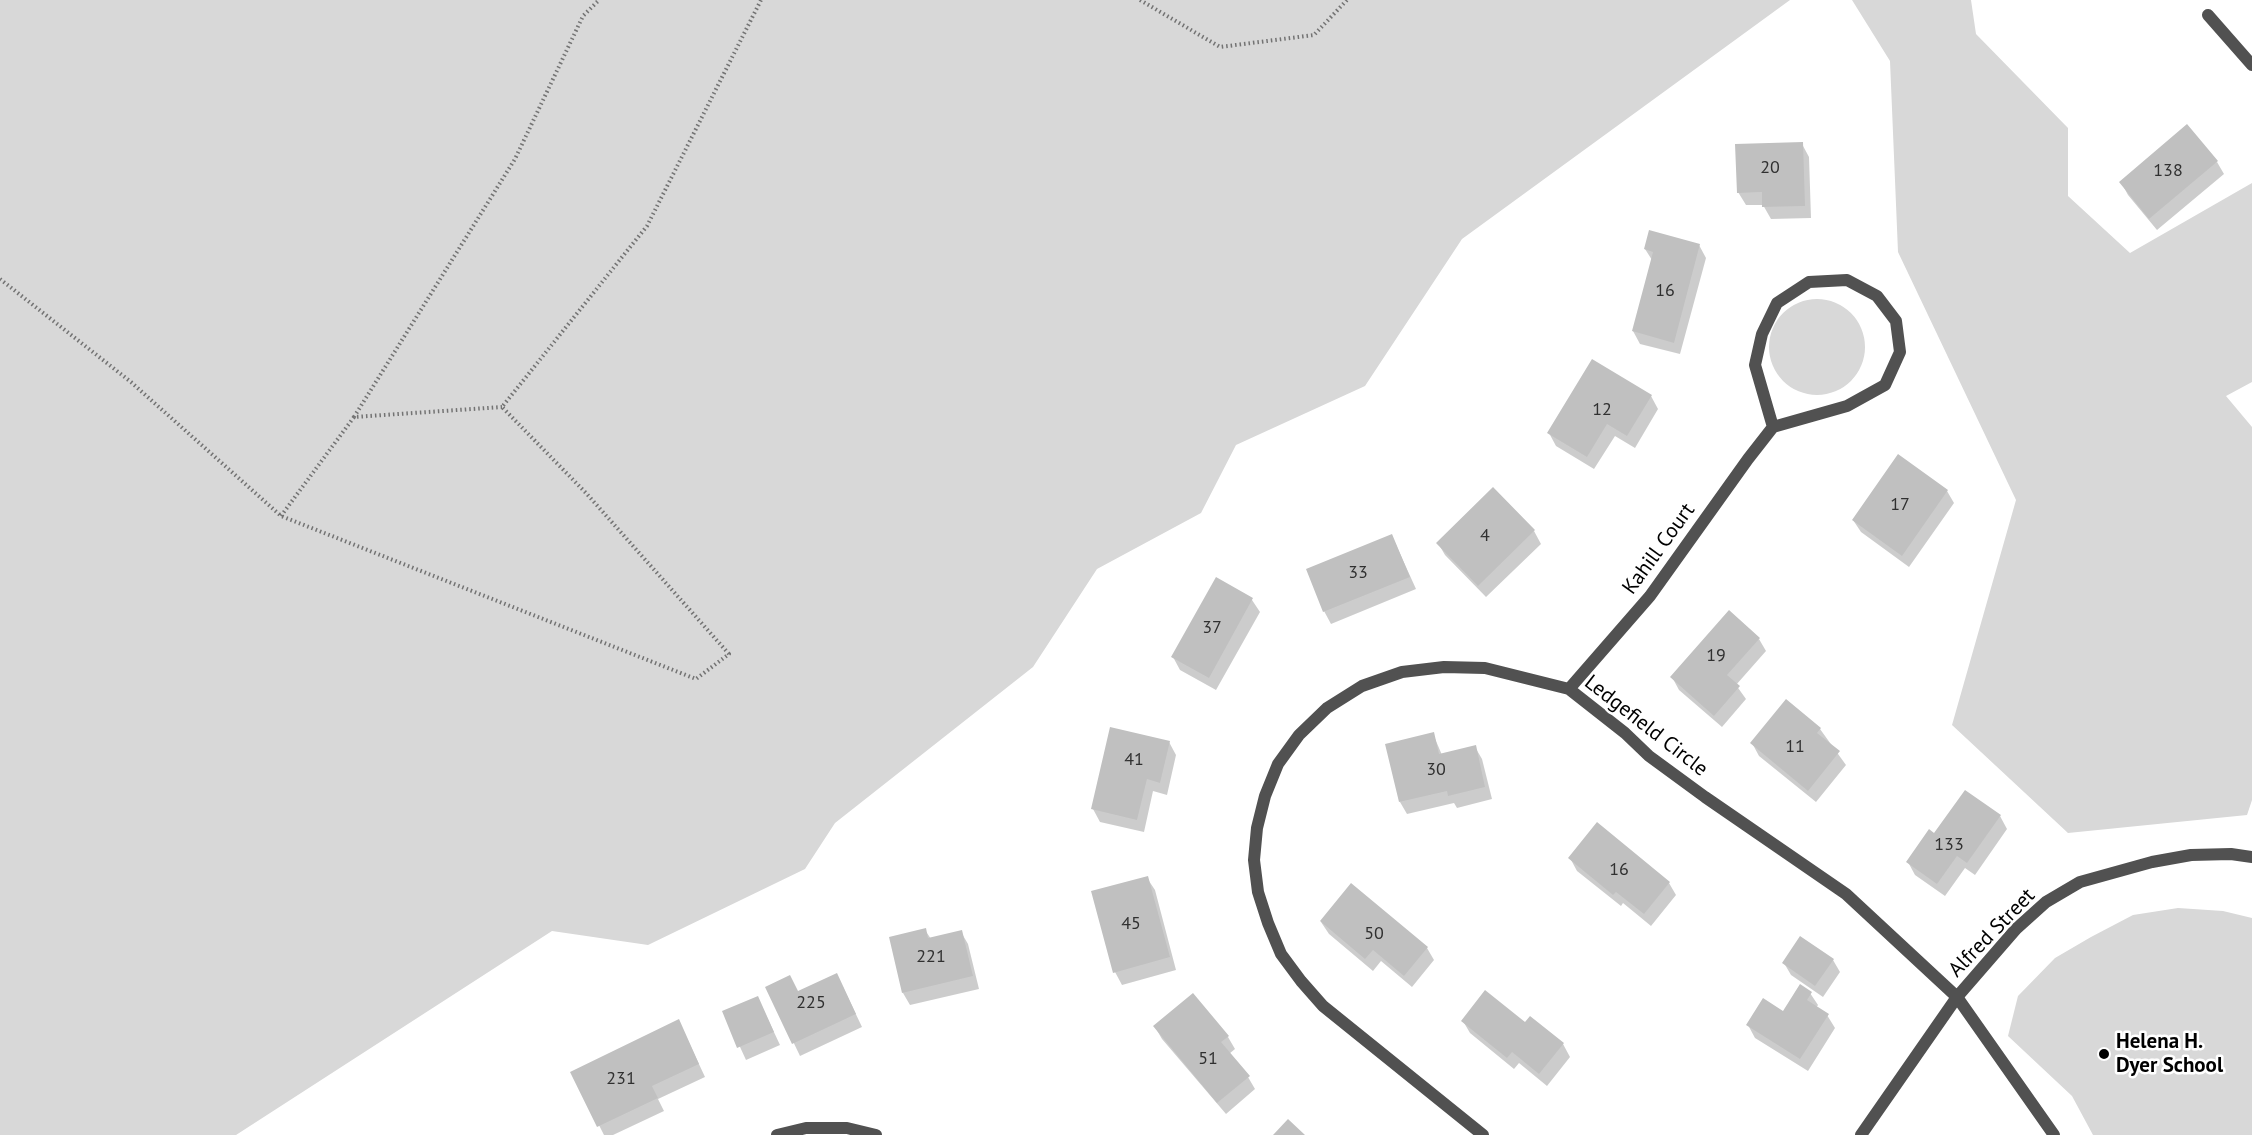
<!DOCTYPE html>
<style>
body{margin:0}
canvas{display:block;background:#fff}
</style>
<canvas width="2252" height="1135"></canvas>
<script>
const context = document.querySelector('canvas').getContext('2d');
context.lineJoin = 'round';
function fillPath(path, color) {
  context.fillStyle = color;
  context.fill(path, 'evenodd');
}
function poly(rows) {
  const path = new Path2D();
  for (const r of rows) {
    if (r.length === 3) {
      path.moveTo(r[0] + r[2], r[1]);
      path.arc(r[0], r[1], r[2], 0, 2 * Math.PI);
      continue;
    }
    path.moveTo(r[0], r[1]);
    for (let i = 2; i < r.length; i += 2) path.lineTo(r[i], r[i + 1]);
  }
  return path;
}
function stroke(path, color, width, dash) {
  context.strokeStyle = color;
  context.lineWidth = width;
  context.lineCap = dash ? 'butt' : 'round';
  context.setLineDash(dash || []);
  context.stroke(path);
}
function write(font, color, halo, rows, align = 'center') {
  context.font = font + ' "PT Sans",sans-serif';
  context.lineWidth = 5;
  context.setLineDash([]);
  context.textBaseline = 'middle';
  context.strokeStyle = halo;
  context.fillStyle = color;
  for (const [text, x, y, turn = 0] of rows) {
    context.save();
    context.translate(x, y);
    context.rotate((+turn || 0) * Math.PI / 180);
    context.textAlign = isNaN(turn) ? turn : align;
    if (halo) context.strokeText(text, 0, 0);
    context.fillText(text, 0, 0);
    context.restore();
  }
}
fillPath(poly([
 [0,0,1790,0,1462,239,1365,386,1236,445,1201,513,1097,569,1033,667,835,823,805,869,648,945,552,931,236,1135,0,1135],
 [1852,0,1971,0,1976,34,2068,128,2068,196,2130,253,2252,183,2252,382,2226,396,2252,427,2252,800,2247,815,2068,833,1952,725,2016,500,1898,252,1890,61],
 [1817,347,48],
 [2178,908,2223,911,2252,918,2252,1135,2093,1135,2072,1096,2008,1036,2018,996,2055,958,2091,937,2133,915]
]), '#d8d8d8');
fillPath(poly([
 [1802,144,1809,157,1811,218,1771,219,1763,205,1746,205,1738,192],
 [2217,162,2224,174,2157,230,2128,195,2121,182],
 [1699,245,1706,258,1680,354,1640,344,1633,331,1652,260,1645,249],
 [1651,396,1658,409,1635,448,1615,436,1594,469,1556,446,1549,433],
 [1947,491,1954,503,1909,567,1861,532,1853,520],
 [1534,531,1541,544,1486,597,1445,555,1438,543],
 [1392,536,1416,589,1331,624,1324,611],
 [1216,579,1252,600,1260,612,1216,690,1180,670,1173,657],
 [1759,639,1766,651,1736,685,1746,699,1722,727,1679,690,1672,677],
 [1786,702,1820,729,1846,765,1816,802,1759,756,1752,743],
 [1433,734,1442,755,1475,747,1482,759,1492,799,1457,808,1454,803,1407,814,1400,802],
 [1169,742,1176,755,1167,795,1153,791,1144,832,1100,822,1093,809],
 [2000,816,2007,829,1975,875,1965,868,1945,896,1915,875,1908,862,1935,835],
 [1570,858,1669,883,1676,895,1651,926,1623,903,1621,906,1577,871],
 [1147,878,1155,890,1176,970,1122,985,1115,972],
 [1321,922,1427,948,1434,960,1412,987,1381,961,1373,971,1329,934],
 [925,930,931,939,961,932,968,944,979,989,910,1005,903,993],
 [1833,960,1840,972,1823,997,1791,975,1784,963],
 [767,987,798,992,843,987,862,1027,800,1056],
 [1810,993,1818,1005,1816,1008,1827,1015,1835,1028,1808,1071,1755,1038,1748,1025,1783,1013],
 [758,998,780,1045,746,1060,724,1012],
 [1530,1018,1563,1044,1570,1057,1547,1086,1519,1063,1514,1069,1470,1033,1463,1021,1525,1024],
 [1155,1027,1228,1037,1235,1049,1229,1054,1248,1077,1255,1089,1226,1114,1162,1039],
 [685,1034,705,1077,658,1099,664,1111,613,1135,604,1135,572,1072]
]), '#0003');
fillPath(poly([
 [2187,124,2218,161,2149,219,2119,182],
 [1803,142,1805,206,1762,207,1762,192,1737,193,1735,144],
 [1649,230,1700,244,1674,343,1632,331,1653,252,1644,249],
 [1592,359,1652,395,1627,436,1607,424,1587,457,1547,433],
 [1898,454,1948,490,1902,556,1852,520],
 [1493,487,1535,530,1478,586,1436,543],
 [1392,534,1410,577,1323,612,1306,569],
 [1216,577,1253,598,1209,678,1171,657],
 [1729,610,1760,638,1727,675,1740,686,1714,716,1670,677],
 [1786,699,1821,728,1817,733,1840,751,1808,791,1750,743],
 [1110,727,1170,741,1160,783,1147,779,1137,820,1091,809],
 [1434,732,1439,754,1476,745,1485,787,1448,796,1447,791,1399,802,1385,744],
 [1965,790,2001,815,1967,863,1957,856,1937,884,1906,862,1929,829,1934,833],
 [1597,822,1670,882,1644,914,1616,892,1613,895,1568,858],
 [1148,876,1170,957,1113,973,1091,891],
 [1351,883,1428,947,1404,976,1373,950,1365,959,1320,921],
 [926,928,928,938,962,930,973,976,902,993,889,937],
 [1800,936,1834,959,1815,986,1782,963],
 [837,973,856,1014,792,1044,765,987,790,975,798,991],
 [1800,984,1812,992,1807,1000,1829,1014,1800,1059,1746,1025,1763,998,1783,1011],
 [1485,990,1525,1022,1530,1016,1564,1043,1539,1074,1512,1052,1507,1058,1461,1021],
 [1193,993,1229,1036,1221,1042,1250,1076,1217,1103,1153,1026],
 [758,996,774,1032,737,1048,722,1011],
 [679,1019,699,1064,652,1086,658,1098,597,1127,570,1072],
 [1288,1119,1305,1135,1273,1135]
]), '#c0c0c0');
stroke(poly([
 [1140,0,1220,47,1314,35,1347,0],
 [0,279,131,382,281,516,696,679,729,654,586,493,502,407,647,226,761,0],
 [354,417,515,159,583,16,599,0],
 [281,516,354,417,502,407]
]), '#737373', 4, [1.5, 3]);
stroke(poly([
 [1957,997,2054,1135]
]), '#515151', 12);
stroke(poly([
 [2208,15,2252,65],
 [1847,280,1877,296,1896,321,1900,352,1885,385,1847,406,1773,427,1755,365,1762,334,1777,303,1809,282,1847,280],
 [1569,689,1650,596,1748,459,1773,427],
 [777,1135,806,1128,847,1128,876,1135],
 [1483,1135,1323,1006,1301,981,1281,954,1268,923,1258,892,1254,860,1257,828,1265,796,1278,764,1299,735,1327,708,1362,686,1402,672,1444,667,1485,668,1569,689,1625,733,1649,756,1705,797,1846,894,1957,997],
 [1861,1135,1957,997,2016,929,2046,902,2080,882,2152,862,2191,855,2231,854,2252,857]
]), '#515151', 12);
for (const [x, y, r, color] of [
 [2104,1054,6,"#000"]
]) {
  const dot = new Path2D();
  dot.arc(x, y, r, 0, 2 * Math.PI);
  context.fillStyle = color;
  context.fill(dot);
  stroke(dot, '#fff', 2);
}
write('18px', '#303030', null, [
 ["20",1770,168],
 ["138",2168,171],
 ["16",1665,291],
 ["12",1602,410],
 ["17",1900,505],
 ["4",1485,536],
 ["33",1358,573],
 ["37",1212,628],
 ["19",1716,656],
 ["11",1795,747],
 ["41",1134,760],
 ["30",1436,770],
 ["133",1949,845],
 ["16",1619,870],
 ["45",1131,924],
 ["50",1374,934],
 ["221",931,957],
 ["225",811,1003],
 ["51",1208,1059],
 ["231",621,1079]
]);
write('21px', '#000', '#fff', [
 ["Kahill Court",1659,549,-54],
 ["Ledgefield Circle",1646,726,38],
 ["Alfred Street",1992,933,-46]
]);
write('bold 21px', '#000', '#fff', [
 ["Helena H.",2116,1042],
 ["Dyer School",2116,1066]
], 'left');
</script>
